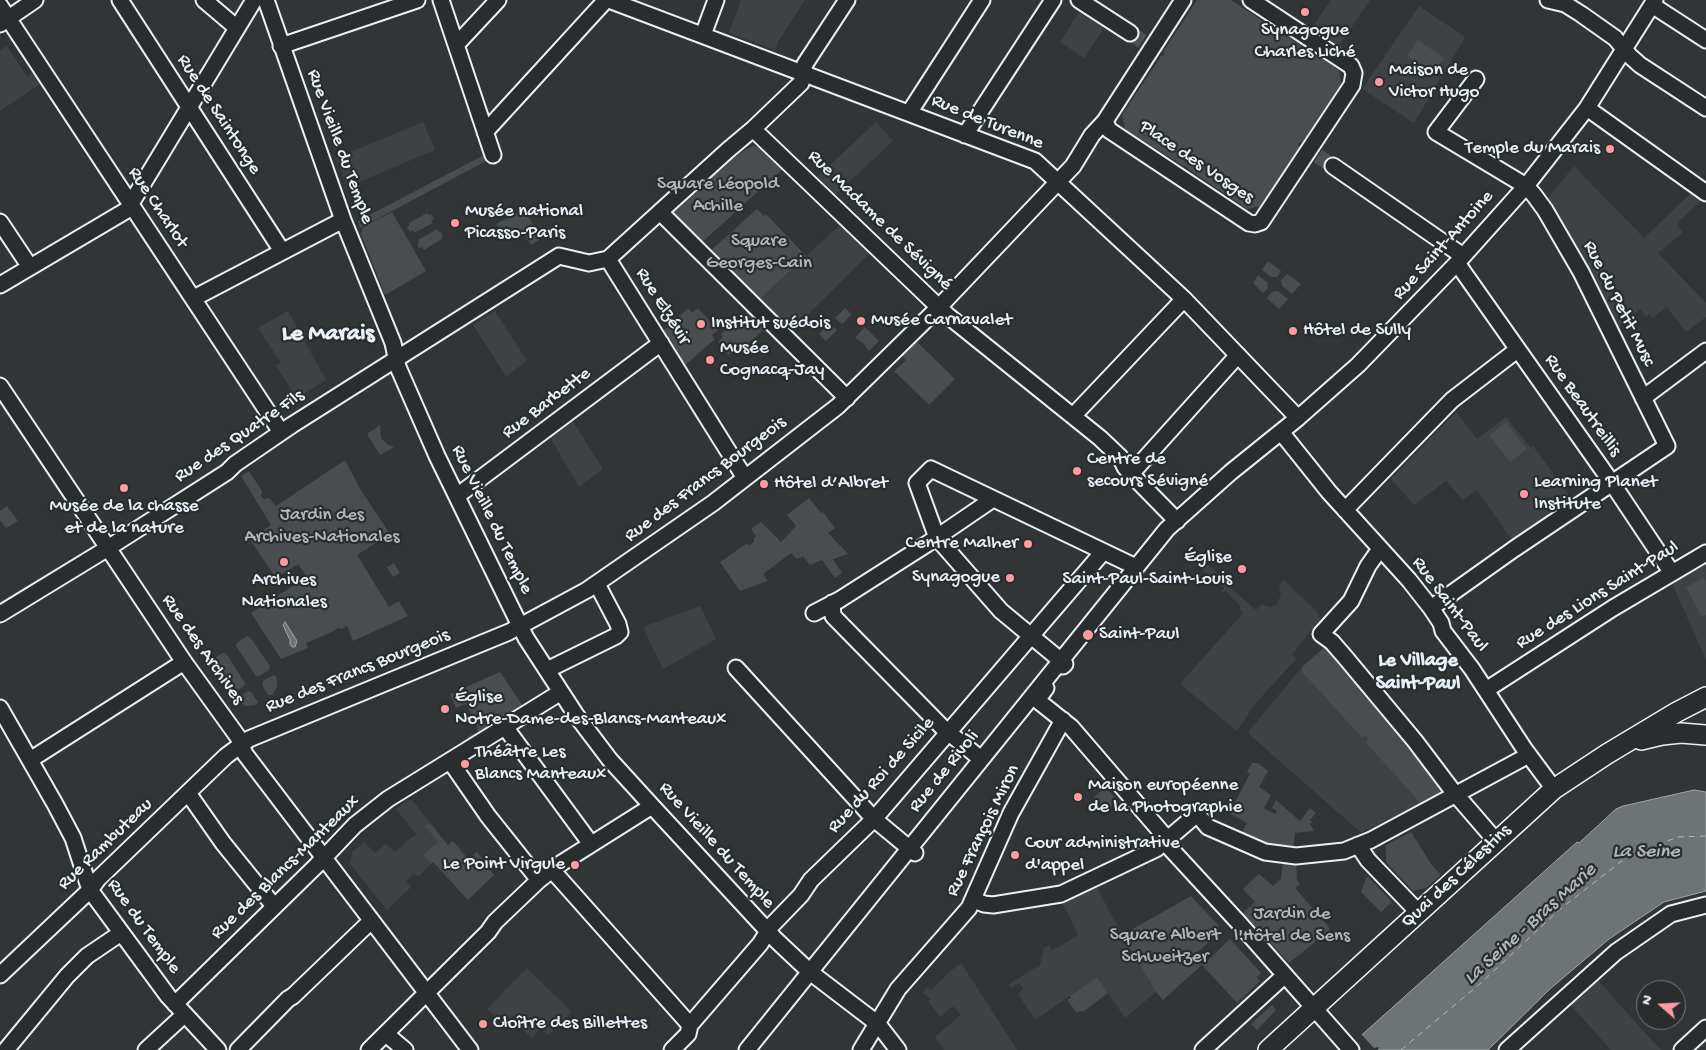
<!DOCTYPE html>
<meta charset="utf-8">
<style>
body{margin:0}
#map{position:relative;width:1706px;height:1050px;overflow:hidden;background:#323536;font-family:"Gochi Hand",sans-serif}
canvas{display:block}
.north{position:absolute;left:1636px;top:980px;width:50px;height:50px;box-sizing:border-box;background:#2a2d2e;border:1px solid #767b7f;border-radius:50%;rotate:289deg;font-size:14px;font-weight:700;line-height:20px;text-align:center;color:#e8f1f8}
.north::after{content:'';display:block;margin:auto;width:18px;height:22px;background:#ff9aa2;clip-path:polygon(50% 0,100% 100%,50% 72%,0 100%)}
</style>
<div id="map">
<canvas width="1706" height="1050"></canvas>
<div class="north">N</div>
</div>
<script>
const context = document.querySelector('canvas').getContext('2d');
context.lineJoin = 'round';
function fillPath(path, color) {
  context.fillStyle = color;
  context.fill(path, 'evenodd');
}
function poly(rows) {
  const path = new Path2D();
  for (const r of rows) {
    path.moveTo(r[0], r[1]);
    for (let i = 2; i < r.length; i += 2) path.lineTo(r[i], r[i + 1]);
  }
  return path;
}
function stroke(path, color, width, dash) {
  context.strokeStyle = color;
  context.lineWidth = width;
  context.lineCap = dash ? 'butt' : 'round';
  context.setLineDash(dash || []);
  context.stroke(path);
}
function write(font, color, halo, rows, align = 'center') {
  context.font = font + ' "Gochi Hand",sans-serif';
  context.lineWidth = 4.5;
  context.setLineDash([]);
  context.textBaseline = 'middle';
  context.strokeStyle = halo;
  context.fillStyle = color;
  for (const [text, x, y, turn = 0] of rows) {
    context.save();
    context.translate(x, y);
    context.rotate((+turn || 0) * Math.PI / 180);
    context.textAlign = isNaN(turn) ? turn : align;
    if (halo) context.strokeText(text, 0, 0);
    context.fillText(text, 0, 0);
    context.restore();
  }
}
fillPath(poly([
 [741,0,805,0,778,42,775,50,729,33],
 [1331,0,1370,0,1339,46,1312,28],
 [1419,6,1465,37,1414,123,1362,89],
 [1079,12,1104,28,1084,58,1060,42],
 [7,46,27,77,36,71,43,82,0,111,0,51],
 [423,122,435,150,347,187,336,158],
 [876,122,893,141,833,197,815,179],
 [1574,166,1644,238,1691,193,1702,200,1678,222,1678,226,1683,232,1658,253,1706,303,1706,317,1686,332,1667,307,1652,318,1650,314,1646,317,1640,309,1616,329,1545,202],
 [841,224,871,252,791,331,759,300],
 [288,311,326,380,297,398,276,366,281,363,258,328],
 [495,311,527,361,506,376,473,325],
 [1456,412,1477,439,1506,417,1531,448,1533,446,1571,498,1547,514,1549,518,1514,543,1477,490,1463,500,1446,481,1414,505,1391,479],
 [572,420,603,469,579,487,550,437],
 [1202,561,1212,568,1232,587,1231,588,1234,591,1256,610,1262,604,1269,607,1277,605,1281,594,1279,586,1284,580,1319,614,1318,615,1321,619,1292,654,1296,659,1255,704,1237,731,1180,684,1243,613,1239,608,1240,606,1226,591,1223,593,1221,591,1224,588,1219,584,1217,585,1198,565],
 [1706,562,1706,660,1672,583],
 [700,606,716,639,663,669,643,627],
 [1302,667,1302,672,1360,736,1366,736,1368,739,1366,743,1420,803,1363,832,1359,831,1250,735,1249,731],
 [411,799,430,823,426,826,438,842,423,855,431,864,418,877,414,873,406,881,411,887,387,910,350,864,352,852,364,842,375,853,386,844,395,852,416,834,396,809],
 [1096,885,1109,911,1156,992,1125,1018,1097,977,1035,1020,1018,994,1023,989,1019,983,1011,988,1009,984,1040,965,1044,948,1049,945,1052,950,1056,947,1057,948,1078,935,1061,900],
 [961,963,1016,1048,1017,1050,944,1050,935,1037,961,1015,953,1006,940,1017,928,1001,931,999,923,993,927,987,932,990,948,973],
 [527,968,572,1012,548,1035,541,1028,532,1038,522,1029,523,1023,519,1017,512,1016,507,1020,502,1015,498,1019,487,1009],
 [1596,978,1638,1025,1661,1050,1611,1050,1569,1003]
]), '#3f4244');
fillPath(poly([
 [1197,0,1231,0,1275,29,1274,30,1277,32,1278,31,1339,70,1341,84,1302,143,1299,142,1298,145,1300,147,1261,206,1247,209,1188,169,1187,167,1186,166,1185,167,1125,129,1122,115,1161,56,1163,56,1165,54,1163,52],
 [1418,40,1444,58,1433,74,1407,56],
 [752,146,759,147,783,169,699,245,672,214,672,207,707,174],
 [486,154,488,160,360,228,358,221],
 [523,209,542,238,531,245,521,229,506,239,496,224],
 [757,209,764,216,766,214,806,256,759,300,709,252],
 [392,212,426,271,385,295,361,234,363,227],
 [427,213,429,215,431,214,434,219,431,220,433,223,414,233,413,230,410,232,407,227,410,225,409,223],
 [437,229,438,232,440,231,443,236,441,237,442,239,424,250,422,247,419,248,417,244,419,242,418,240],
 [1268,261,1281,271,1277,277,1271,277,1262,270],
 [1287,274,1301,284,1292,294,1282,286,1281,280],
 [1258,275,1268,283,1267,285,1268,288,1263,293,1253,283],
 [1278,291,1288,299,1279,309,1267,298,1272,292],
 [688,308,692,313,698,308,718,330,712,335,715,339,682,368,661,333],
 [845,308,852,314,842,324,835,318],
 [749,311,766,328,737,353,734,350,729,355,718,342,723,337,721,334],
 [830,323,837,330,826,341,819,334],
 [865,327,879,341,869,351,863,343,855,338],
 [915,340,955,379,929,405,894,371,906,360,901,354],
 [1506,422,1527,449,1510,462,1489,435],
 [380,425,381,438,388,445,394,447,380,455,367,434],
 [345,460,362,492,390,534,357,555,389,607,399,601,408,616,353,641,347,626,341,629,338,628,332,632,306,643,308,648,281,659,251,613,307,577,298,564,276,578,250,540,271,525,241,476,249,471,262,491,261,497,264,499,269,498,276,506],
 [809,498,821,513,823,512,835,528,828,533,848,554,833,559,842,573,835,578,822,560,810,565,803,556,797,559,791,553,763,574,768,581,740,591,720,562,746,544,750,545,754,542,754,538,756,536,751,529,761,522,781,542,796,526,787,515],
 [7,506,18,521,6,528,0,520,0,511],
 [394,563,400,573,393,577,387,567],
 [1704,577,1706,581,1706,615,1702,617,1686,587],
 [247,636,250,637,270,666,269,670,259,676,256,676,236,646,237,643],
 [1329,643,1447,790,1420,803,1366,743,1368,739,1366,736,1361,737,1302,672,1302,667],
 [222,653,226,653,245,683,244,686,234,693,230,692,211,663,212,660],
 [500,672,523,706,491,730,469,741,467,737,478,732,476,724,466,704,456,708,450,694],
 [273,675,276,676,277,682,277,687,272,695,268,695,262,685,263,681],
 [248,691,251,692,258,702,256,705,246,706,237,701,237,698],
 [1252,763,1258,763,1268,771,1259,787,1271,795,1264,808,1275,814,1277,811,1272,808,1276,800,1300,821,1310,808,1316,813,1310,820,1312,822,1310,824,1314,831,1295,833,1293,849,1267,844,1241,834,1247,823,1229,813,1250,774,1247,772],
 [1106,787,1117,801,1105,812,1093,798],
 [430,823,448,845,453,841,468,859,477,852,494,875,468,900,433,862,431,864,423,855,438,842,425,826],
 [1411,832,1431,864,1441,875,1426,888,1413,891,1386,862,1386,845],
 [1283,862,1296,863,1297,880,1300,884,1295,888,1329,927,1329,929,1331,929,1289,963,1243,913,1255,902,1243,889,1259,874,1273,886,1281,879],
 [1368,877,1392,902,1381,912,1361,892,1366,878],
 [1191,896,1219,926,1212,932,1210,941,1193,956,1203,965,1230,939,1261,973,1257,977,1260,981,1237,1003,1202,965,1163,1000,1156,992,1122,935],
 [1097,977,1108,993,1083,1012,1080,1011,1077,1013,1067,1000,1071,998,1070,996],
 [1272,1005,1276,1010,1257,1030,1251,1024]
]), '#494d4f');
const water = poly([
 [285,622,297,641,295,647,292,647,290,644,290,640,283,625,285,622],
 [1694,790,1706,792,1706,891,1664,902,1609,939,1550,989,1488,1050,1345,1050,1577,842,1579,843,1616,809,1623,806,1694,790]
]);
fillPath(water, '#6e7376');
stroke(water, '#9fa5aa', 1);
fillPath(poly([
 [1360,1033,1374,1048,1379,1047,1378,1050,1343,1050]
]), '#323536');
stroke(poly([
 [1401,1050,1482,982,1559,910,1628,856,1678,837,1706,836]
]), '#b1b8be', 1, [6, 5]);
stroke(poly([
 [1130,33,1145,43],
 [1318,156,1333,166]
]), '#4d5153', 15, [15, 8]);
const minor = poly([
 [120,0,282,251],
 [204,0,237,28],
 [266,0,343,220,393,343,398,367,437,456,526,638,576,715,610,760,652,806,776,940,810,972,878,1024,898,1050],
 [441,0,493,155],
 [609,0,1035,161,1184,299,1298,418],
 [1079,0,1130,33],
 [1548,0,1565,4,1581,14,1615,38,1630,56,1640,65,1706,108],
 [1652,5,1706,40],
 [0,6,281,432],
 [0,24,35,0],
 [703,35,716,0],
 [456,45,498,0],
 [281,46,417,0],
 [1587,108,1706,193],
 [909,113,982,0],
 [1105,121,1109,130,1249,223,1255,224,1261,222,1352,85,1354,73,1351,66,1251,0],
 [753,129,947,315,1100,438,1120,457,1125,467,1131,474,1177,521],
 [485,132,606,0],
 [965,135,1053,0],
 [1333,166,1463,256],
 [660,212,847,398],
 [0,222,30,267],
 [608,259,745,478],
 [1457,263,1612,483,1672,573],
 [0,285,127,210,254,0],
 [194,298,343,220],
 [0,386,184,662,238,737,245,754,470,1050],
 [1643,398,1706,351],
 [1073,416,1184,299],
 [1281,432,1329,492,1409,580,1431,608,1441,623,1443,631,1472,669,1525,750,1554,789],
 [1131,474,1238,355],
 [457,496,661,343],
 [1345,510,1452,400,1517,350],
 [1380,549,1368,566,1351,601,1321,634,1332,642,1345,657,1415,741,1452,790,1496,841],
 [832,603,833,616,943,728,981,759],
 [1431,608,1514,549,1667,446,1581,272,1545,210,1534,195,1526,186,1436,132,1476,79],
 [814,613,839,600,927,544,993,499],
 [0,614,108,548,227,472,235,464,292,425,559,256,589,263,608,259,728,150,753,129,801,83,805,64,847,0],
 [1063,666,1065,664,1001,611,937,538,917,483,931,469,1136,567],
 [736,668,874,819,915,853],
 [547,670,616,636,620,632,618,624,597,584],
 [1046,688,1037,700,1071,727,1162,833,1169,847,1239,923,1351,1050],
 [1486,690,1613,608,1706,553],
 [0,708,55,804,73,838,90,890,168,996,218,1050],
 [505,727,591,844],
 [30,760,184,662],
 [450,761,488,816,539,880],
 [188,793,223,843,274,906],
 [1358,845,1368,860,1419,913],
 [552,870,690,1025],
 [974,900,984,904,993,905,1061,894,1156,849,1197,814,1208,827,1265,852,1296,856,1344,851,1371,840,1529,755],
 [0,975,90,890,98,879,226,756,249,739,509,632,587,590,713,503,838,406,939,307,1073,166,1092,135,1105,121,1183,0],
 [175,1004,317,865,355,825,388,799,561,692],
 [690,1025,760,944,772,925,801,895,811,880,874,819,1103,552],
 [386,1034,405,1050],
 [6,1050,67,976,87,956,121,933],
 [146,1050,184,1015],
 [238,1050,288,999,293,996,371,921],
 [369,1050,488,932,495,922,539,880,560,864,652,806],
 [672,1050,688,1034,690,1025],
 [747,1050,1167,529,1231,472,1298,418,1358,365,1457,263,1526,186,1587,108,1655,0],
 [861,1050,898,989,969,908,1011,813,1063,720],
 [1203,1050,1285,975],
 [1507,1050,1616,952,1671,914,1706,905],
 [1682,1050,1706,1028]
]);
const major = poly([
 [1641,740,1662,735,1681,733,1706,735],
 [1268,1050,1554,789,1607,754,1677,712,1706,697]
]);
stroke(minor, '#e8f1f8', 19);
stroke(major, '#e8f1f8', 22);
stroke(minor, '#2a2d2e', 15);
stroke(major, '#2a2d2e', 19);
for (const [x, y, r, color] of [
 [1305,12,5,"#ff9aa2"],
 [1379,82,5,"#ff9aa2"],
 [1610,149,5,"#ff9aa2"],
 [455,223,5,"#ff9aa2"],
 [861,321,5,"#ff9aa2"],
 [701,324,5,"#ff9aa2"],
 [1293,331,5,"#ff9aa2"],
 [710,360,5,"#ff9aa2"],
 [1077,471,5,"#ff9aa2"],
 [764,484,5,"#ff9aa2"],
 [124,488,5,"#ff9aa2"],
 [1524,494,5,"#ff9aa2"],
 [1028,544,5,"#ff9aa2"],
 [284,562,5,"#ff9aa2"],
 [1242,569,5,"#ff9aa2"],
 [1010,578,5,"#ff9aa2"],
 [1088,635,6,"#ff9aa2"],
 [445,709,5,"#ff9aa2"],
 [465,764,5,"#ff9aa2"],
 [1078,797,5,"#ff9aa2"],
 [1015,855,5,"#ff9aa2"],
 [575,865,5,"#ff9aa2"],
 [483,1024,5,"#ff9aa2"]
]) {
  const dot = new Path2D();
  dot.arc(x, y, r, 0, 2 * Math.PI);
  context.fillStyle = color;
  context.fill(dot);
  stroke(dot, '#2a2d2e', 2);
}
write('19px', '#e8f1f8', '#2a2d2e', [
 ["Synagogue",1305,31,"center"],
 ["Charles Liché",1305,53,"center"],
 ["Maison de",1389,71],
 ["Victor Hugo",1389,93],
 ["Temple du Marais",1600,149,"right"],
 ["Musée national",465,212],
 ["Picasso-Paris",465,234],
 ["Musée Carnavalet",871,321],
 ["Institut suédois",711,324],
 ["Hôtel de Sully",1303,331],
 ["Musée",720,349],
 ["Cognacq-Jay",720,371],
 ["Centre de",1087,460],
 ["secours Sévigné",1087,482],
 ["Learning Planet",1534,483],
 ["Institute",1534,505],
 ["Hôtel d’Albret",774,484],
 ["Musée de la chasse",124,507,"center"],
 ["et de la nature",124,529,"center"],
 ["Centre Malher",1018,544,"right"],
 ["Église",1232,558,"right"],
 ["Saint-Paul-Saint-Louis",1232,580,"right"],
 ["Synagogue",1000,578,"right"],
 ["Archives",284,581,"center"],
 ["Nationales",284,603,"center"],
 ["Saint-Paul",1099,635],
 ["Église",455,698],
 ["Notre-Dame-des-Blancs-Manteaux",455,720],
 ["Théâtre Les",475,753],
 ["Blancs Manteaux",475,775],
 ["Maison européenne",1088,786],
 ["de la Photographie",1088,808],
 ["Cour administrative",1025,844],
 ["d'appel",1025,866],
 ["Le Point Virgule",565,865,"right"],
 ["Cloître des Billettes",493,1024]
], 'left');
write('19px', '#e8f1f8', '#2a2d2e', [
 ["Rue de Saintonge",218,115,57],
 ["Rue de Turenne",987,123,22],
 ["Rue Vieille du Temple",339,147,70],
 ["Place des Vosges",1196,163,34],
 ["Rue Charlot",157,208,56],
 ["Rue Madame de Sévigné",879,221,44],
 ["Rue Saint-Antoine",1444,246,-48],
 ["Rue du Petit Musc",1618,304,63],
 ["Rue Elzévir",662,307,58],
 ["Rue Barbette",547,404,-37],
 ["Rue Beautreillis",1582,406,55],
 ["Rue des Quatre Fils",240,437,-34],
 ["Rue des Francs Bourgeois",706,480,-37],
 ["Rue Vieille du Temple",491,520,64],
 ["Rue des Lions Saint-Paul",1598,596,-32],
 ["Rue Saint-Paul",1449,605,53],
 ["Rue des Archives",202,650,55],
 ["Rue des Francs Bourgeois",358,672,-22],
 ["Rue de Rivoli",945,772,-51],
 ["Rue du Roi de Sicile",882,776,-48],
 ["Rue François Miron",984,831,-64],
 ["Rue Rambuteau",106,845,-44],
 ["Rue Vieille du Temple",716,846,48],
 ["Rue des Blancs-Manteaux",286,868,-44],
 ["Quai des Célestins",1457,877,-43],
 ["Rue du Temple",143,927,54]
]);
write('19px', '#b0b8bd', '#2a2d2e', [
 ["Square Léopold",718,185],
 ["Achille",718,207],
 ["Square",759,242],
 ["Georges-Cain",759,264],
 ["Jardin des",322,516],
 ["Archives-Nationales",322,538],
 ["Jardin de",1292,915],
 ["l'Hôtel de Sens",1292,937],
 ["Square Albert",1165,936],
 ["Schweitzer",1165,958]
]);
write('bold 20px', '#e8f1f8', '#2a2d2e', [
 ["Le Village",1418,662],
 ["Saint-Paul",1418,685]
]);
write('italic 20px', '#b1b8be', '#2a2d2e', [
 ["La Seine",1646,853],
 ["La Seine - Bras Marie",1531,925,-42]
]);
write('bold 24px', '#e8f1f8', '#2a2d2e', [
 ["Le Marais",328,335]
]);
</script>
